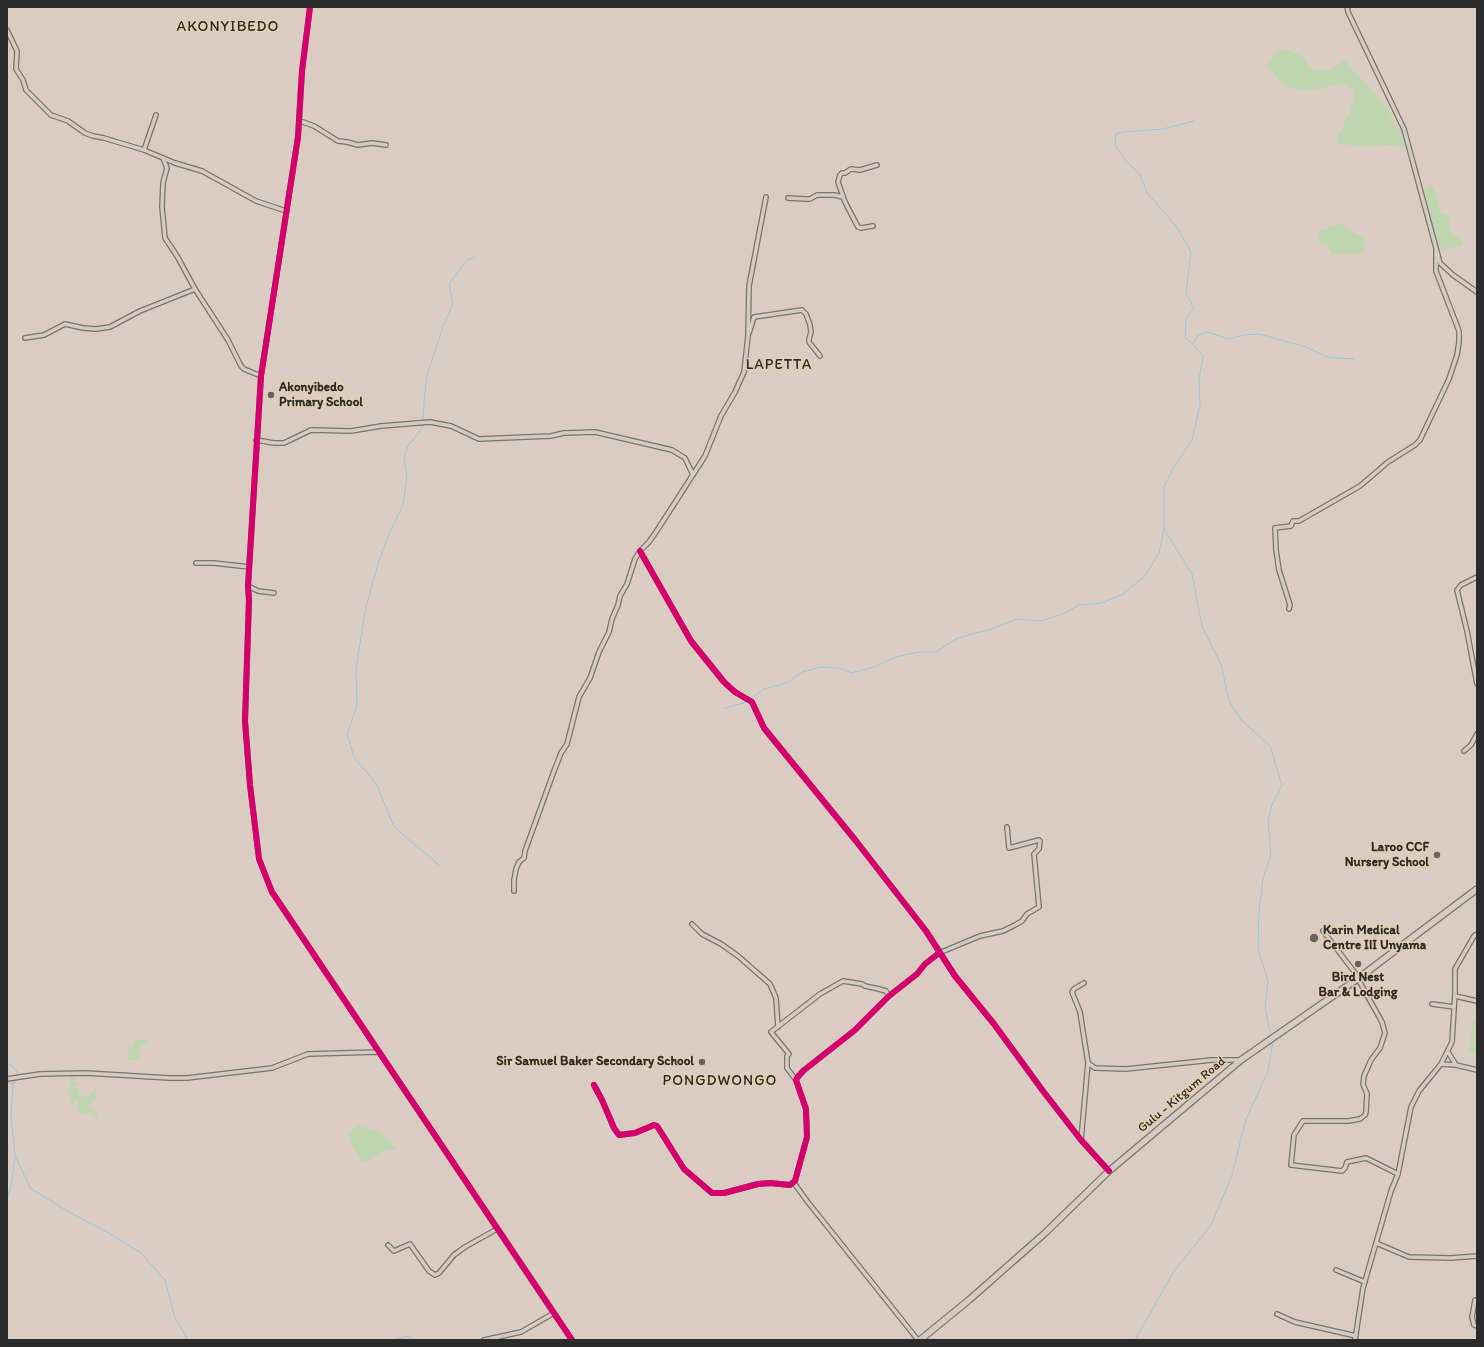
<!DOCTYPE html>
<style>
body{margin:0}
#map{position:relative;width:1484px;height:1347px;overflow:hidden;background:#daccc3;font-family:Itim,sans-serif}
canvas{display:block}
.frame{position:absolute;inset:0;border:8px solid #2b2b2b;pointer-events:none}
</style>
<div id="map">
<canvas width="1484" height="1347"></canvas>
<div class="frame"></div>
</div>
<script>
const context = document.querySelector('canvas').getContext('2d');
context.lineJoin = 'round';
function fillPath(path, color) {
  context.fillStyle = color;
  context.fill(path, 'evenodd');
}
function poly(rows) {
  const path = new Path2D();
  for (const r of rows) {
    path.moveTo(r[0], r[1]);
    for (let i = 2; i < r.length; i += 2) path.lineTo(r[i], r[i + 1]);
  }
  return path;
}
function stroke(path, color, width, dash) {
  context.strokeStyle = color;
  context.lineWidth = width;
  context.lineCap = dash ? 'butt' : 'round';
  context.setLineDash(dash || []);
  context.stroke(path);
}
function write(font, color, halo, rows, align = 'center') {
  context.font = font + ' Itim,sans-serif';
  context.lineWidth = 3;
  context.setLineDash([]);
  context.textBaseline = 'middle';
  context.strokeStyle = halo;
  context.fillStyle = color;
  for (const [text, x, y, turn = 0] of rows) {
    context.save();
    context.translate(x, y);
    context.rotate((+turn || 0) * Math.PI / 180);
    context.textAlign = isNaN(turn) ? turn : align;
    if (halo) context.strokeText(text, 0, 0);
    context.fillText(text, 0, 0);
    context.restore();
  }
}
fillPath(poly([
 [1279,49,1290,51,1306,58,1309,69,1329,71,1344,60,1388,108,1397,129,1408,133,1412,149,1388,145,1364,147,1335,143,1350,111,1355,91,1341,83,1311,91,1287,88,1266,65],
 [1431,184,1437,196,1440,212,1450,216,1450,233,1463,240,1463,245,1438,251,1422,191],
 [1343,223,1348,230,1364,237,1364,254,1331,254,1327,245,1319,244,1318,231],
 [1473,1021,1477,1021,1477,1054,1468,1053],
 [143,1039,149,1041,147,1046,141,1044,139,1050,140,1055,138,1060,127,1060,129,1045,133,1047,134,1043,137,1040],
 [73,1075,74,1081,80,1084,75,1085,80,1097,89,1096,93,1093,94,1088,97,1088,96,1093,97,1097,89,1105,90,1108,91,1107,99,1114,99,1119,89,1113,86,1115,76,1111,78,1101,74,1100,71,1106,69,1104,71,1098,67,1088,70,1085,70,1076],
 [358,1125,382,1133,398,1150,389,1149,368,1161,363,1162,348,1139,349,1132]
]), '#bfd5af');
stroke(poly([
 [1194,121,1163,129,1123,132,1116,134,1115,145,1125,160,1139,173,1148,194,1176,226,1191,252,1186,293,1194,308,1186,318,1185,338,1193,344,1203,356,1199,380,1200,405,1192,440,1174,467,1164,487,1164,529,1192,574,1202,626,1221,664,1229,701,1241,720,1270,746,1282,785,1272,805,1268,821,1271,854,1263,878,1259,911,1258,949,1268,981,1265,1008,1270,1032],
 [1194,343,1198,335,1207,332,1228,339,1244,335,1259,334,1306,347,1327,357,1354,359],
 [423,422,424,400,427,376,442,329,453,304,449,284,467,260,475,257],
 [423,425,423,427,408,446,404,457,407,476,403,505,389,534,379,560,365,611,356,669,357,705,347,734,354,757,377,785,394,827,439,865],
 [725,708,747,702,764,689,787,683,802,672,821,667,839,668,852,673,874,667,896,657,918,652,936,652,956,639,971,634,992,629,1017,619,1041,621,1063,614,1079,605,1102,603,1123,594,1145,576,1159,553,1164,529],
 [7,1063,12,1066,17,1072,17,1075],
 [13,1081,11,1117,15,1155,30,1188,69,1212,105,1231,140,1252,165,1280,175,1318,188,1340],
 [12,1086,17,1079],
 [7,1199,11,1186,15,1157],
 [394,1340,408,1336,412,1340],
 [1135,1340,1174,1271,1211,1225,1232,1175,1245,1122,1268,1071,1273,1041]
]), '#9ac6d7', 1);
const street = poly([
 [310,7,302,71,298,137,261,376,248,586,249,600,245,721,250,785,259,859,272,892,572,1340],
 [1347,7,1348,12,1404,129,1440,263,1453,275,1477,292],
 [7,30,17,51,16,69,23,80,26,90,51,115,68,121,85,133,93,136,104,138,144,150,175,163,202,171,256,201,286,211],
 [300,121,314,126,338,141,347,142,358,145,372,143,386,145],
 [144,150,156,115],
 [163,158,167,168,163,183,162,207,165,238,177,256,195,289,228,340,241,366,244,369,261,376],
 [788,198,806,199,810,199,817,195,834,195,843,197],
 [873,226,861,228,858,227,845,202,838,182,840,175,842,173,845,173,851,169,860,170,877,165],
 [749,333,754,317,802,310,806,314,810,325,811,332,809,339,809,342,820,356],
 [25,338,44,335,65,324,83,328,96,329,110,327,140,311,195,289],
 [256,440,274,443,284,443,311,430,351,431,381,426,430,422,451,426,479,439,551,436,564,433,595,432,672,450,685,458,693,475],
 [640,551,691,641,724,682,735,692,752,702,764,728,856,841,926,931,955,976,994,1024,1043,1091,1081,1140,1109,1171],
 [196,563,214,563,249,567],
 [1477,577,1461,585,1457,590,1467,631,1477,684],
 [248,586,258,591,274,593],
 [1289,609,1290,605,1279,570,1276,550,1275,528,1291,526,1293,521,1299,521,1360,486,1388,462,1415,445,1420,440,1449,379,1457,355,1459,342,1459,331,1436,271,1436,250],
 [1464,751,1471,745,1477,734],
 [514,891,514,880,516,869,519,862,524,858,525,851,554,771,561,753,567,744,579,697,590,678,599,652,609,632,612,619,618,605,620,596,627,584,635,559,640,551,649,542,656,532,705,456,721,416,735,392,744,372,748,336,749,286,766,197],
 [692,924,702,934,721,944,738,956,770,984,776,998,778,1027],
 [1323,931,1359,978],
 [939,953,980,936,1003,931,1015,925,1022,921,1027,914,1039,907,1034,854,1039,849,1040,841,1039,840,1009,848,1007,827],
 [1358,979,1382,1022,1385,1033,1380,1048,1371,1060,1364,1076,1363,1084,1367,1094,1366,1112,1365,1115,1360,1119,1348,1121,1303,1121,1294,1135,1291,1165,1342,1171,1345,1168,1347,1162,1366,1158,1398,1174],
 [1455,996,1477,1001],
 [1432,1004,1454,1007],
 [1448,1052,1456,1065],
 [1088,1063,1095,1068,1126,1069,1212,1060,1240,1060],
 [1441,1064,1456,1065,1477,1070],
 [7,1079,40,1074,86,1073,169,1078,187,1078,272,1068,308,1054,378,1052],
 [796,1080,787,1068,787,1056,789,1054,771,1032,820,994,843,981,862,984,865,986,879,989,886,991,889,996],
 [594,1085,602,1100,614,1128,619,1135,635,1133,654,1125,657,1126,684,1169,712,1193,724,1193,758,1184,770,1183,790,1185,795,1181,807,1137,806,1109,796,1080,797,1078,803,1071,855,1030,889,996,917,974,925,964,939,953],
 [1081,1140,1088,1063,1080,1012,1072,992,1074,989,1084,983],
 [794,1183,807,1201,918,1340],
 [1376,1243,1409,1257,1451,1258,1477,1256],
 [388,1245,394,1251,410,1244,429,1271,435,1275,439,1273,454,1255,465,1247,497,1229],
 [1336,1270,1365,1282],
 [1475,1300,1472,1317,1474,1325,1477,1326],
 [1277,1314,1295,1322,1356,1336],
 [484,1340,521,1332,554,1313],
 [1355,1340,1363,1288,1391,1191,1398,1174,1411,1107,1419,1091,1441,1064,1452,1042,1455,993,1455,969,1474,936,1477,934]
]);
const primary = poly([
 [920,1340,969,1300,1044,1234,1109,1171,1241,1060,1356,980,1477,889]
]);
stroke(street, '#7a736f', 6);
stroke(primary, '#7a736f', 8);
stroke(street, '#d5cbc0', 3.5);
stroke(primary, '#d5cbc0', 5.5);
stroke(poly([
 [310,7,302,71,298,137,261,376,248,586,249,600,245,721,250,785,259,859,272,892,572,1340],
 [640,551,691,641,724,682,735,692,752,702,764,728,856,841,926,931,955,976,994,1024,1043,1091,1081,1140,1109,1171],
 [594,1085,602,1100,614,1128,619,1135,635,1133,654,1125,657,1126,684,1169,712,1193,724,1193,758,1184,770,1183,790,1185,795,1181,807,1137,806,1109,796,1080,797,1078,803,1071,855,1030,889,996,917,974,925,964,939,953]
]), '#d6006c', 6);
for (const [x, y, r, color] of [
 [271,395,4,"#686360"],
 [1437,855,4,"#686360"],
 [1314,938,5,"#686360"],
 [1358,964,4,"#686360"],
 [702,1062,4,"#686360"]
]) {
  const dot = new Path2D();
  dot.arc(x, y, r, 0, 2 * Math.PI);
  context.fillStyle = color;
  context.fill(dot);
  stroke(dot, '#e6ceae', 1.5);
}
write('bold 13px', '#2b2b2b', '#e6ceae', [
 ["Akonyibedo",279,388],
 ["Primary School",279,403],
 ["Laroo CCF",1429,848,"right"],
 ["Nursery School",1429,863,"right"],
 ["Karin Medical",1323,931],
 ["Centre III Unyama",1323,946],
 ["Bird Nest",1358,978,"center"],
 ["Bar & Lodging",1358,993,"center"],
 ["Sir Samuel Baker Secondary School",694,1062,"right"]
], 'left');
write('13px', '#2b2b2b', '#e6ceae', [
 ["Gulu - Kitgum Road",1182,1095,-40]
]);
context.letterSpacing = '1px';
write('15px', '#2b2b2b', '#e6ceae', [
 ["AKONYIBEDO",228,27],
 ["LAPETTA",779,365],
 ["PONGDWONGO",720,1081]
]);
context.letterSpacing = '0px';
</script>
